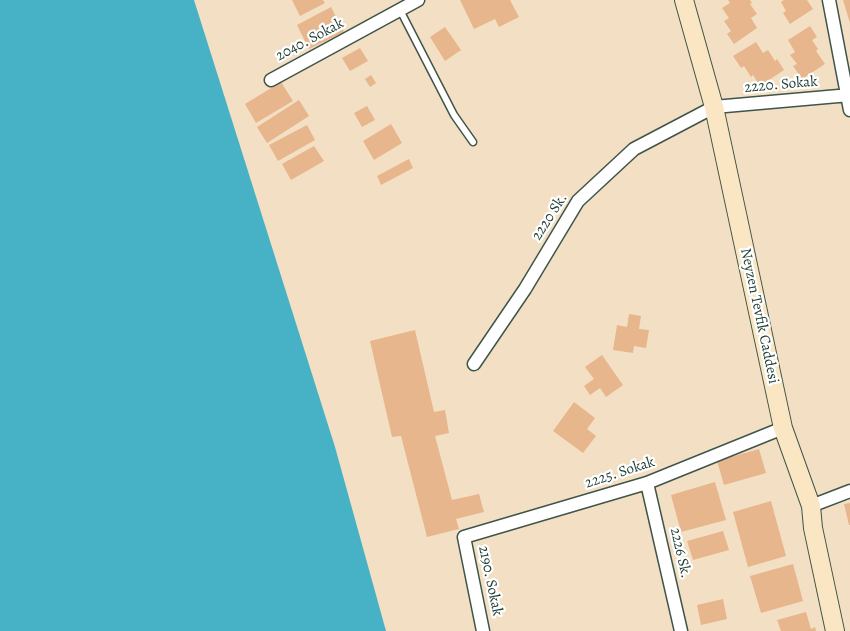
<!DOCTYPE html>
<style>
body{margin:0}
canvas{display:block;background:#f3dfc3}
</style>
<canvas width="850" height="631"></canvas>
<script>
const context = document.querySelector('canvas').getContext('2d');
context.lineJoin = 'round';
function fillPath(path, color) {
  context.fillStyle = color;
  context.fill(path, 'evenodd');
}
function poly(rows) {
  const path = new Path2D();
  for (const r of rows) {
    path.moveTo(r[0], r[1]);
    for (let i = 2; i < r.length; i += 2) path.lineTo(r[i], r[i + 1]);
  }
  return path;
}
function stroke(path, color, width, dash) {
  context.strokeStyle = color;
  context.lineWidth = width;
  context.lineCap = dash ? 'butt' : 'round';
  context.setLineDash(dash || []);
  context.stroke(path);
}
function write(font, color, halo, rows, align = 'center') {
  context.font = font + ' Alegreya,serif';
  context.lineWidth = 4.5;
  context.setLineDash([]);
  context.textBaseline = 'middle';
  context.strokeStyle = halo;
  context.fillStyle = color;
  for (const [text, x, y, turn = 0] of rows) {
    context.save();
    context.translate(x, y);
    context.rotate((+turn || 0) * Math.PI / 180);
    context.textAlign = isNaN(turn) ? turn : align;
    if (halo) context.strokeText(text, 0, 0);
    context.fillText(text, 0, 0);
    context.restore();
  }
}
fillPath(poly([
 [0,0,194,0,335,447,386,631,0,631]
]), '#47b1c5');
fillPath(poly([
 [292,0,323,0,325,3,300,16],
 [460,0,510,0,519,17,499,27,495,19,474,29],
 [728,0,750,0,752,3,750,4,757,14,751,18,757,28,734,44,727,34,731,31,724,21,729,18,722,8,730,3],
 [784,0,807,0,813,9,790,24,783,13,786,11,781,2],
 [843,0,850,0,850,23],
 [331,7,344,32,309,49,297,25],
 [810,26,817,37,812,40,818,49,816,51,825,64,802,79,793,66,797,64,790,55,795,52,788,40],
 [445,27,461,50,445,61,430,37],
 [756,42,763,53,768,50,775,61,777,59,784,70,760,86,753,75,751,77,744,66,741,68,733,56],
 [360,48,368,61,350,71,342,58],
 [371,75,376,83,370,87,365,79],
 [281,82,293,101,256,123,245,104],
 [299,100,309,116,267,143,257,127],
 [367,106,375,120,362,127,354,113],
 [391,124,402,143,374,160,363,141],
 [307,125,315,140,278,161,269,145],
 [314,146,324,161,291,180,282,164],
 [409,159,413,168,381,185,377,176],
 [629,314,641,316,639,329,649,330,646,348,634,346,633,353,613,350,617,325,627,327],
 [415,330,434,412,445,410,449,433,435,436,452,500,479,494,484,512,456,519,459,529,427,537,401,436,392,437,370,341],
 [602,355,623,385,606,397,600,388,590,395,584,386,594,379,585,367],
 [574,402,595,418,587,429,596,436,583,453,553,431],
 [759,449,766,473,724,485,717,461],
 [715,482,726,520,681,532,671,495],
 [771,501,786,556,748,567,733,512],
 [850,503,850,525,849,525,844,504],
 [723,531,729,550,693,560,687,541],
 [793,564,803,601,761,613,750,576],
 [723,599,727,619,701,625,697,605],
 [806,612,811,629,815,627,816,631,781,631,777,620]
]), '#e7b68d');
const lane = poly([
 [400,10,454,115,473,142]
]);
const street = poly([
 [829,0,850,110],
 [271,80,418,0],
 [474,364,525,289,578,201,634,149,714,107,850,95],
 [647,483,681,631],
 [811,506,850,491],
 [483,631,464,537,647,483,783,428]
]);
const secondary = poly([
 [684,0,714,107,783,428,811,506,813,528,835,631]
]);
stroke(lane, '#3f5549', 9);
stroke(street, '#3f5549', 15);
stroke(secondary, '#3f5549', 20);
stroke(lane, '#fff', 6);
stroke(street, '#fff', 12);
stroke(secondary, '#fbe6c3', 18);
write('15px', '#1f3d34', '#fff', [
 ["2040. Sokak",310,40,-28],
 ["2220. Sokak",781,85,-5],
 ["2220 Sk.",550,217,-57],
 ["Neyzen Tevfik Caddesi",759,316,78],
 ["2225. Sokak",620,473,-18],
 ["2226 Sk.",680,553,77],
 ["2190. Sokak",490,581,78]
]);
</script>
